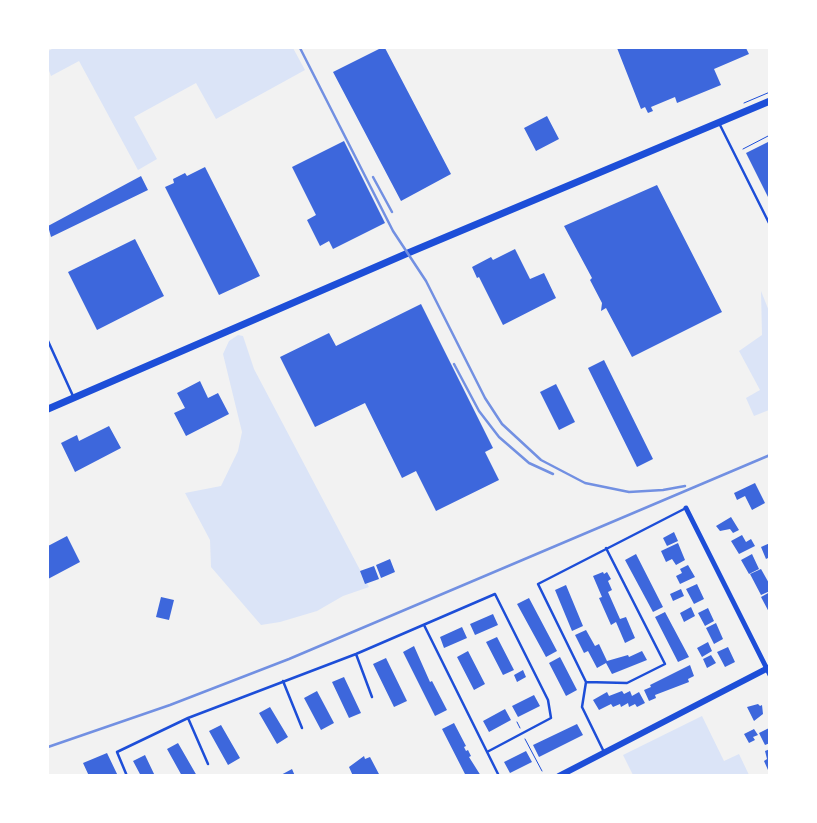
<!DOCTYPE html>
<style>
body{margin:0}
#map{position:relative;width:817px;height:823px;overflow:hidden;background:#f2f2f2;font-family:Raleway,sans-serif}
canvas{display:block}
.frame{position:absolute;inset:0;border:49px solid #fff;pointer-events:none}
</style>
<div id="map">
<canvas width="817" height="823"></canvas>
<div class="frame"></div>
</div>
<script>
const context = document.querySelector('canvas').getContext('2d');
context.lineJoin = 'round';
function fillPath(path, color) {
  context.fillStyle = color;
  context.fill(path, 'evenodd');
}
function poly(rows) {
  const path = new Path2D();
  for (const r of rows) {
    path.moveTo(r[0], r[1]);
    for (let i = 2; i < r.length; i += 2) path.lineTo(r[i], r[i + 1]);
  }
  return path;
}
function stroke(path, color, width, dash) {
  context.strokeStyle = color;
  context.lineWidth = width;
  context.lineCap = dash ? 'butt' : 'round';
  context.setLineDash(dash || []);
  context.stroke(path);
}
fillPath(poly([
 [54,48,293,48,305,70,216,119,196,83,134,117,157,159,138,170,79,61,51,76,48,68,48,51],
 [761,291,769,311,769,410,754,416,746,398,760,390,739,351,762,335],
 [238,335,243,336,254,369,369,587,343,596,317,611,280,622,261,625,211,567,210,540,185,493,221,486,238,451,242,432,223,354,229,341],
 [702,716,724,761,739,754,749,775,633,775,623,755]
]), '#dbe4f7');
fillPath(poly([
 [381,48,385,48,451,174,401,201,333,72],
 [617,48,746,48,749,54,714,69,721,85,677,103,675,97,651,107,653,111,648,113,645,107,641,109],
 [547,116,559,139,536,151,524,128],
 [344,141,385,223,333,249,329,241,320,246,307,220,316,215,292,167],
 [770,141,770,201,746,153],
 [205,167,260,276,219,295,165,187,174,183,173,179,185,173,187,176],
 [141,176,148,190,51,237,48,226],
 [657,185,722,312,632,357,606,308,601,311,602,303,590,280,592,278,564,226],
 [135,239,164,296,97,330,68,272],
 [515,249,530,279,544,273,556,298,503,325,479,277,477,278,472,267,491,257,493,260],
 [421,304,493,448,485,452,499,480,436,511,416,471,402,478,365,403,315,427,280,357,329,333,336,346],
 [604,360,653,459,637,467,588,368],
 [200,381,208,398,218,393,229,414,186,436,174,413,185,408,177,393],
 [556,384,575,422,559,430,540,392],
 [109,426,121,448,75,472,61,443,77,435,79,441],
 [755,483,765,503,752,510,745,496,737,500,734,493],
 [731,517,739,530,733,533,730,529,720,531,716,526],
 [674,532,678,541,667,546,663,538],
 [742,535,746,542,751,539,755,546,739,554,731,541],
 [67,536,80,562,48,579,48,546],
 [678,543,685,560,676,565,672,559,666,562,661,551],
 [770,543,770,557,766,559,761,547],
 [636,554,663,607,653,612,625,560],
 [752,554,759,569,749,574,741,560],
 [390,559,395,572,381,578,376,565],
 [688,565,695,577,680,584,676,576,682,573,680,569],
 [374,566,379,579,365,584,360,571],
 [761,569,770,585,770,591,761,595,750,574],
 [603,572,604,574,607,572,611,579,608,581,612,590,608,592,620,619,626,617,635,638,625,643,616,622,611,625,599,598,602,597,593,576],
 [697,584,704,599,694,604,686,589],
 [566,585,583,626,572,631,555,590],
 [681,589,684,596,673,601,670,594],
 [770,592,770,614,761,597],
 [161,597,174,600,169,620,156,617],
 [529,598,557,651,546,657,517,604],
 [691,607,695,616,684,622,680,613],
 [708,608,714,621,705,626,698,613],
 [665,612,689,657,678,662,655,617],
 [493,614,498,625,475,635,470,624],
 [716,623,723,639,714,644,706,628],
 [462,627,467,638,444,648,440,637],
 [586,630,595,646,599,644,607,661,628,655,629,657,642,651,647,660,612,674,606,663,597,668,588,651,584,653,575,635],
 [497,637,514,670,503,675,486,642],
 [708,642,712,651,702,657,697,648],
 [414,646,430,682,432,681,447,710,435,716,403,652],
 [728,647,735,662,725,667,717,652],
 [468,651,485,684,474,690,457,657],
 [711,655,716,663,707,668,703,659],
 [560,657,577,690,566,696,549,663],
 [386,658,407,701,394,707,373,664],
 [690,665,694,676,688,679,689,682,655,695,656,698,649,701,644,690,651,687,650,685],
 [523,670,526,677,517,682,514,675],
 [344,677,361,713,349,718,332,682],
 [317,691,334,723,321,730,304,698],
 [622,691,624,694,630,691,632,696,639,692,645,703,637,707,635,704,629,707,628,703,621,707,620,704,613,707,611,704,599,710,593,700,607,692,609,696],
 [534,695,540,706,518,717,512,706],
 [758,704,760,706,762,705,763,714,754,721,747,707],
 [270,707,288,737,277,744,259,713],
 [505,709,511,720,489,732,483,721],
 [454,723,466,746,464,747,466,751,468,750,471,756,469,757,481,776,466,776,442,729],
 [577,724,583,735,539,757,533,745],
 [221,725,240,758,228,765,209,731],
 [769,728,770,743,765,745,759,733],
 [754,729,758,735,753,737,755,740,749,743,744,734],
 [178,743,197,776,182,776,167,749],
 [770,749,770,769,768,770,764,761,767,759,765,751],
 [526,751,532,762,510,773,504,762],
 [107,753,118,776,89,776,83,763],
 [145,755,155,776,141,776,133,761],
 [364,756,365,759,370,757,380,776,353,776,349,767],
 [292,769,295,776,279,776]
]), '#3d67dc');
stroke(poly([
 [744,103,770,92],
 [743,149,770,135],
 [517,722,520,728],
 [525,739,542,771]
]), '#1d4ed8', 1);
stroke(poly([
 [719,123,770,225],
 [48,341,73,396],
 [424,625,499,776],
 [356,654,372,697],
 [283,681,302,728],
 [586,682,627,683,665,664,606,548],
 [188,718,208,764],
 [604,752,582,707,586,682,538,584,686,508],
 [127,776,117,752,188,718,356,654,495,594,548,700,551,718,487,752]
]), '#1d4ed8', 2.5);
stroke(poly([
 [686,508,770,675]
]), '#1d4ed8', 5);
stroke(poly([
 [559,776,770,667]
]), '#1d4ed8', 6);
stroke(poly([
 [48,409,408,253,770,101]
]), '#1d4ed8', 7);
stroke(poly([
 [300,48,393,231,426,281,485,398,502,424,541,460,585,483,629,492,663,490,685,486],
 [373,177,392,212],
 [454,364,479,411,499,437,529,463,553,474],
 [48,747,170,705,289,659,770,455]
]), '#7290e2', 2.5);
</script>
